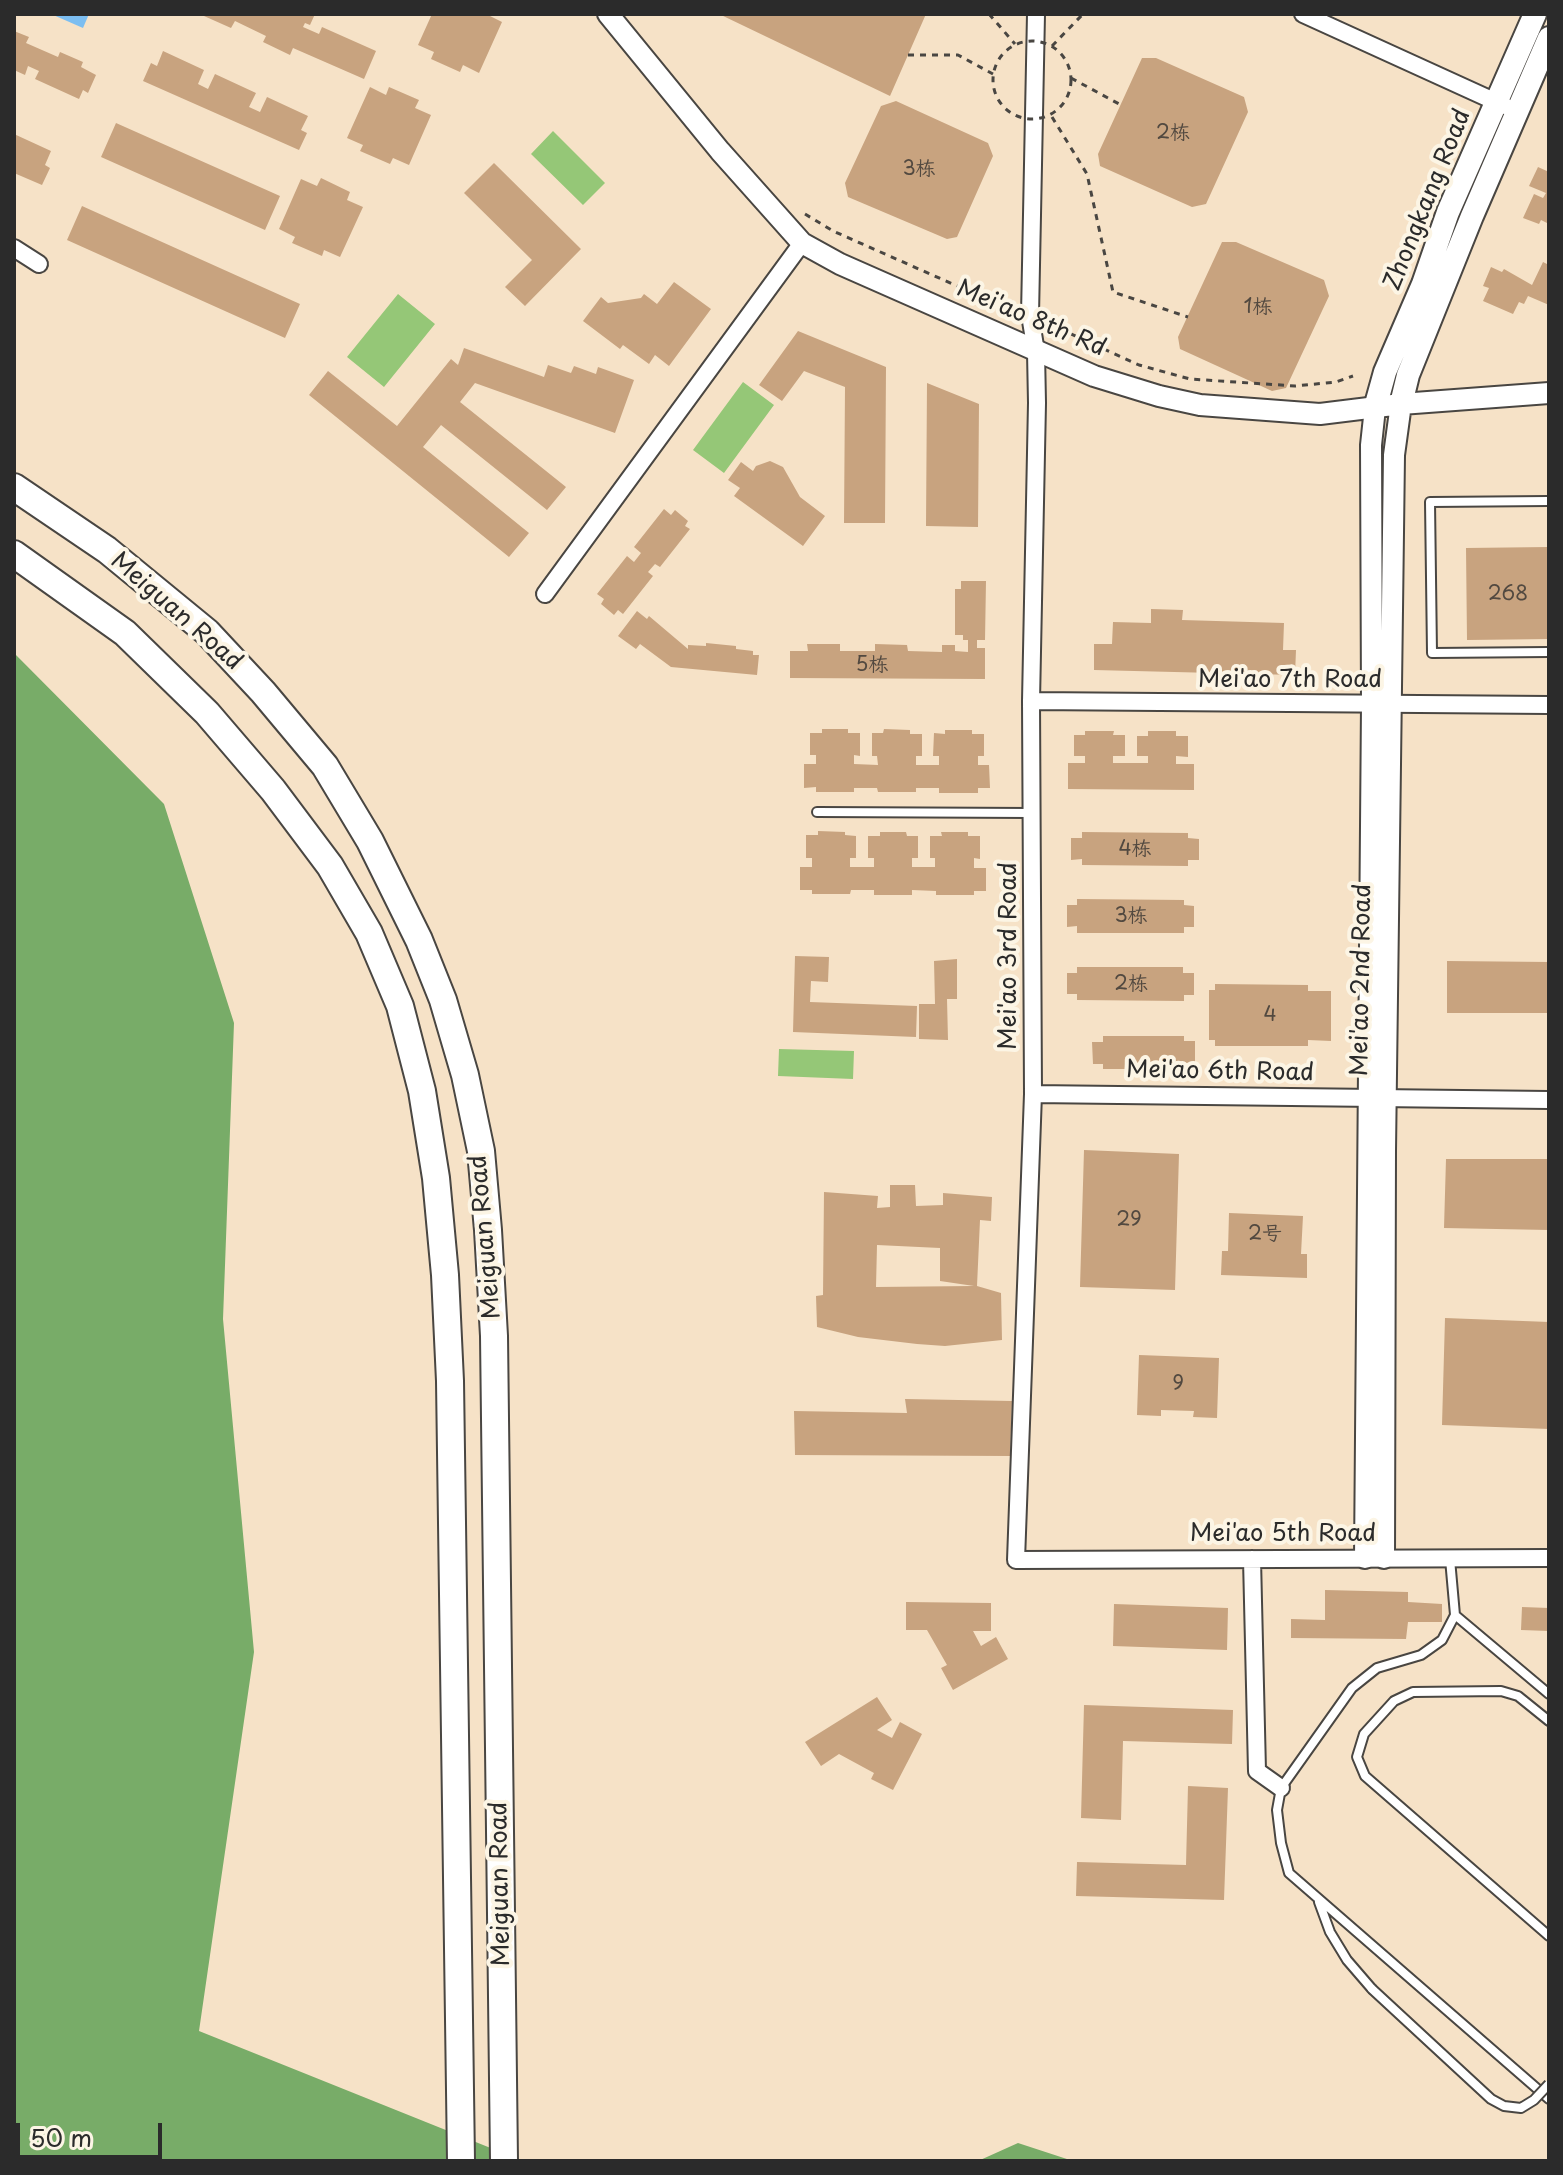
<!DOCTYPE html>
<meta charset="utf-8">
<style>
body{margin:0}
#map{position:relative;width:1563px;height:2175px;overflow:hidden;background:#f6e2c7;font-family:"Playpen Sans",sans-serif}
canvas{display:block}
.frame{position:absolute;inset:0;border:16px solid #2b2b2b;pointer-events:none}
.scale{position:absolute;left:16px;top:2123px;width:146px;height:36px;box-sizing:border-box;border:4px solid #2b2b2b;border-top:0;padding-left:10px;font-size:24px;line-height:28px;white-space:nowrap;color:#2b2b2b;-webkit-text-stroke:6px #fcf5e5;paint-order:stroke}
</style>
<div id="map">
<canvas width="1563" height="2175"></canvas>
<div class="frame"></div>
<div class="scale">50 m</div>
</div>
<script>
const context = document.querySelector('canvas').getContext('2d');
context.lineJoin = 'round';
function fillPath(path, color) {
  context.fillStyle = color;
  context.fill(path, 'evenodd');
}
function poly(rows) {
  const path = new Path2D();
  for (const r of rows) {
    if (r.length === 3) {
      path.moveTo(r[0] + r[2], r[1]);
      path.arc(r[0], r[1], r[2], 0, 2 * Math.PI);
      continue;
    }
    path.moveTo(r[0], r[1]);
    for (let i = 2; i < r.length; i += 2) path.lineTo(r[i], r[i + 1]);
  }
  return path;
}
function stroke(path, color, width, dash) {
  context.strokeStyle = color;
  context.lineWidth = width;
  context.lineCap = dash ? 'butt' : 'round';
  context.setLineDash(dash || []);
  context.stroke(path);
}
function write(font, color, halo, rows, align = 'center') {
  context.font = font + ' "Playpen Sans","LXGW WenKai TC",sans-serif';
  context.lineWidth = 8;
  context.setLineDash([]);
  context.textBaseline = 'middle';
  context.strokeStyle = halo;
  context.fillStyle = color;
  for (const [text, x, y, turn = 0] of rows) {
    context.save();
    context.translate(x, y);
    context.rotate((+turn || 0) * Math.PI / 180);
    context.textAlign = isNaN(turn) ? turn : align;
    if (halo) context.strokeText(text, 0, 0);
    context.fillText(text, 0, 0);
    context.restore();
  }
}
fillPath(poly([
 [553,131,605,183,583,205,531,154],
 [398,294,435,324,384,387,347,357],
 [743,382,774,405,724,473,693,450],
 [779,1049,854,1051,853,1079,778,1076]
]), '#95c777');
fillPath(poly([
 [14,653,164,804,234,1023,223,1319,254,1652,199,2031,523,2161,14,2161],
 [1018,2143,1073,2161,978,2161]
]), '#78ac68');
fillPath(poly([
 [51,14,89,14,83,28]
]), '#7cbef1');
fillPath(poly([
 [205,14,315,14,310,25,305,23,303,27,319,34,322,27,376,51,364,79,293,48,290,55,263,42,266,36,235,21,231,28,204,16],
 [432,14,486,14,502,22,479,73,463,65,460,72,431,59,434,52,418,45],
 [719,14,926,14,890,96],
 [14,31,29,37,26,43,58,57,60,52,83,62,81,67,96,75,88,93,83,90,79,99,35,79,39,71,28,66,25,75,14,70],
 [163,51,204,70,198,84,208,89,215,74,256,93,249,107,260,112,267,97,308,116,301,130,307,133,299,150,143,81,151,63,157,66],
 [1142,58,1156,58,1244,97,1248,112,1206,204,1192,207,1100,166,1098,154],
 [370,87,386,95,389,87,419,100,415,108,431,115,409,165,393,158,390,164,360,151,363,145,347,138],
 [896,101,988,143,993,156,957,237,947,239,848,197,845,183,881,106],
 [116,123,280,196,265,230,101,157],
 [14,134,51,151,45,165,50,168,42,185,14,173],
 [494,163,581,249,525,306,505,287,532,260,464,193],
 [1538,167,1549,172,1549,224,1541,220,1539,224,1523,218,1534,194,1543,198,1546,193,1529,186],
 [321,178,350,192,347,200,363,207,340,257,324,250,322,256,292,243,295,237,279,229,301,179,317,186],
 [82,206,300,304,285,338,67,240],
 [1222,242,1236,242,1324,280,1329,296,1286,388,1272,391,1180,349,1178,337],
 [1543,262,1549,265,1549,305,1528,296,1524,304,1519,302,1513,314,1483,301,1489,288,1483,286,1491,267,1502,272,1504,269,1532,285],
 [674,282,711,309,669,366,655,355,649,364,623,345,620,349,583,321,601,297,608,303,641,298,644,294,657,304],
 [798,331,886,367,885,523,844,523,845,387,804,371,782,401,759,385],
 [464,348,544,377,548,365,571,373,574,366,596,374,598,367,634,380,615,433,475,383,460,402,566,487,547,510,441,425,423,447,529,533,509,557,309,395,328,371,397,426,451,359,458,365],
 [927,383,979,404,978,527,926,526],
 [770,461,783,467,800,497,825,516,803,546,734,496,740,488,728,480,741,462,753,471,756,466],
 [664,509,671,515,675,510,688,521,685,526,690,529,660,567,655,564,648,572,653,576,623,614,618,610,614,615,601,604,604,599,597,594,627,556,634,562,641,553,634,547],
 [1549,547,1549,639,1467,640,1466,548],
 [961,581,986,581,985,640,977,640,977,648,985,648,985,679,790,678,790,651,808,651,807,644,840,644,840,651,875,651,875,644,907,645,908,651,942,652,942,645,955,645,955,651,968,652,968,640,963,640,963,635,955,635,955,589,961,589],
 [1151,609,1183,610,1182,620,1284,623,1283,650,1296,650,1295,675,1094,670,1094,644,1112,644,1113,622,1151,623],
 [637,611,647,619,649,616,688,649,688,645,706,646,706,643,736,646,736,649,753,651,753,655,759,655,757,675,671,667,640,644,636,649,618,636],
 [822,729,848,729,848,733,860,733,860,756,854,755,854,764,878,765,877,756,872,756,872,733,883,733,884,729,910,730,910,734,922,734,922,756,916,756,916,765,939,765,939,756,933,756,934,733,945,734,945,730,972,730,972,734,984,734,984,756,978,756,978,765,989,765,990,788,978,788,978,793,939,793,939,788,916,788,916,792,878,792,877,788,854,788,854,792,816,792,816,787,804,788,804,764,816,764,816,755,810,755,810,733,822,733],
 [1085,731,1114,731,1113,735,1125,735,1125,756,1113,756,1113,763,1148,763,1148,756,1137,756,1137,736,1148,736,1148,731,1176,731,1176,736,1188,736,1188,757,1176,756,1176,764,1194,764,1194,790,1068,789,1068,763,1085,763,1085,756,1074,756,1074,735,1085,735],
 [818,831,845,832,845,835,856,836,856,858,850,858,850,867,874,867,874,858,868,858,868,836,880,836,880,832,906,832,907,836,918,836,918,858,912,858,912,867,935,867,935,858,930,858,930,836,942,836,941,832,968,832,968,836,980,836,980,859,974,858,974,868,986,868,986,891,974,891,974,895,936,895,936,891,912,890,912,895,874,895,874,890,851,890,850,894,812,894,812,890,800,890,800,867,812,867,812,858,806,858,806,835,818,835],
 [1082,832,1188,833,1188,838,1199,839,1199,860,1188,860,1188,866,1082,865,1082,859,1071,860,1071,838,1082,838],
 [1077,899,1184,900,1184,905,1194,906,1194,927,1184,927,1184,933,1077,933,1077,926,1067,927,1067,905,1077,905],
 [795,956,829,957,828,982,811,981,810,1002,917,1006,916,1037,793,1032],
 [957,959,957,999,947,999,948,1040,919,1039,919,1004,935,1004,934,961],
 [1447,961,1549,962,1549,1013,1447,1013],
 [1077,967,1183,967,1183,973,1194,973,1194,995,1184,995,1184,1001,1077,1000,1077,994,1067,994,1067,973,1077,973],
 [1215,984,1308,985,1308,991,1331,991,1331,1041,1308,1040,1308,1046,1215,1046,1215,1040,1209,1040,1209,990,1215,990],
 [1103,1036,1184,1036,1184,1041,1195,1041,1195,1063,1184,1063,1184,1069,1103,1069,1103,1064,1093,1064,1092,1042,1103,1042],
 [1084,1150,1179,1154,1175,1290,1080,1287],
 [1446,1159,1549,1159,1549,1230,1444,1228],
 [890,1185,915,1185,916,1206,943,1205,943,1193,992,1197,991,1221,980,1220,977,1286,1001,1293,1002,1340,945,1346,917,1344,858,1337,817,1327,816,1296,823,1295,824,1192,878,1196,877,1208,890,1207],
 [877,1245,940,1248,940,1281,974,1286,876,1287],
 [1229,1213,1303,1216,1301,1254,1307,1254,1307,1278,1221,1275,1222,1251,1228,1251],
 [1445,1318,1549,1322,1549,1429,1442,1425],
 [1139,1355,1219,1358,1217,1418,1193,1417,1194,1411,1161,1410,1161,1416,1137,1415],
 [905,1399,1012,1401,1010,1456,795,1455,794,1411,907,1413],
 [1325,1590,1408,1592,1408,1602,1442,1604,1442,1622,1408,1622,1406,1639,1291,1638,1291,1619,1325,1620],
 [906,1602,991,1603,991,1631,973,1631,981,1646,996,1637,1008,1659,953,1690,941,1668,947,1665,927,1630,906,1630],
 [1114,1604,1228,1608,1227,1650,1113,1646],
 [1522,1607,1549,1608,1549,1631,1521,1630],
 [877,1697,892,1720,877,1730,892,1738,900,1722,922,1734,893,1790,871,1779,874,1773,839,1754,821,1766,805,1742],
 [1084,1705,1233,1710,1232,1744,1123,1741,1121,1820,1081,1818],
 [1188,1786,1228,1788,1224,1900,1076,1896,1077,1862,1186,1865]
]), '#c8a37f');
const service = poly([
 [1549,501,1430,502,1432,653,1549,652],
 [817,812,1032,813],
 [1450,1559,1455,1615,1442,1640,1421,1655,1377,1668,1352,1688,1281,1788,1277,1810,1281,1843,1289,1873,1549,2099],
 [1455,1615,1549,1694],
 [1549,1721,1518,1696,1501,1691,1413,1692,1394,1701,1364,1734,1357,1757,1365,1776,1549,1936],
 [1319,1902,1330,1932,1347,1960,1372,1989]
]);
const minor = poly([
 [1036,14,1030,315,1036,352,1037,403,1031,701,1033,1094,1016,1560,1549,1558],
 [1303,14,1505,106],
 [14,248,39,264],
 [545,594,802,243],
 [1031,701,1549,705],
 [1033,1094,1549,1100],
 [1252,1559,1257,1771,1281,1788]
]);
const tertiary = poly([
 [608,14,720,151,802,243,840,264,1094,376,1159,396,1200,405,1320,414,1401,404,1549,393],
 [1365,1558,1372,704,1371,445,1375,408],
 [1384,1558,1385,1150,1394,455,1401,404]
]);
const secondary = poly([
 [1401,404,1408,375,1472,216,1549,38],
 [1375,408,1385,372,1423,284,1448,212,1535,14]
]);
const trunk = poly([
 [14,487,107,550,207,632,263,692,325,766,370,841,419,940,443,1000,465,1075,481,1151,488,1230,494,1336,504,2161],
 [14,554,125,633,207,713,273,790,330,866,369,933,400,1006,422,1091,436,1178,445,1275,450,1381,461,2161]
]);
stroke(service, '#494642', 12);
stroke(minor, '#494642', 20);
stroke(tertiary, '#494642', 24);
stroke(secondary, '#494642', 26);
stroke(trunk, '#494642', 30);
stroke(poly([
 [989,14,1015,44],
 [1052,46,1083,14],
 [908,55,958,55,993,74],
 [1071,78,1121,105],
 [1052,117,1087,174,1113,292,1188,317],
 [805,214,833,231,982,297,1013,307],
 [1049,324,1139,365,1190,379,1295,386,1336,382,1353,376]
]), '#494642', 3, [6, 6]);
stroke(service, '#fff', 8);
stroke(minor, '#fff', 16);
stroke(tertiary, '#fff', 20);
stroke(secondary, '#fff', 22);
stroke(trunk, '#fff', 26);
const serviceBridge = poly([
 [1372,1989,1491,2099,1504,2106,1521,2108,1534,2100,1549,2084]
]);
stroke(serviceBridge, '#494642', 12, []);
stroke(poly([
 [1032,80,39]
]), '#494642', 3, [6, 6]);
stroke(serviceBridge, '#fff', 8);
write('20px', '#524940', null, [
 ["2栋",1173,133],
 ["3栋",919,169],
 ["1栋",1258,307],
 ["268",1508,594],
 ["5栋",872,665],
 ["4栋",1135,849],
 ["3栋",1131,916],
 ["2栋",1131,984],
 ["4",1270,1015],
 ["29",1129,1220],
 ["2号",1265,1234],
 ["9",1178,1384]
]);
write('24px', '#2b2b2b', '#fcf5e5', [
 ["Zhongkang Road",1428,200,-68],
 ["Mei'ao 8th Rd",1031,319,23],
 ["Meiguan Road",176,612,41],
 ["Mei'ao 7th Road",1290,680],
 ["Mei'ao 3rd Road",1009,956,-90],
 ["Mei'ao 2nd Road",1362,980,-89],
 ["Mei'ao 6th Road",1220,1072,1],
 ["Meiguan Road",486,1237,-95],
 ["Mei'ao 5th Road",1283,1534],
 ["Meiguan Road",501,1884,-91]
]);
</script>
